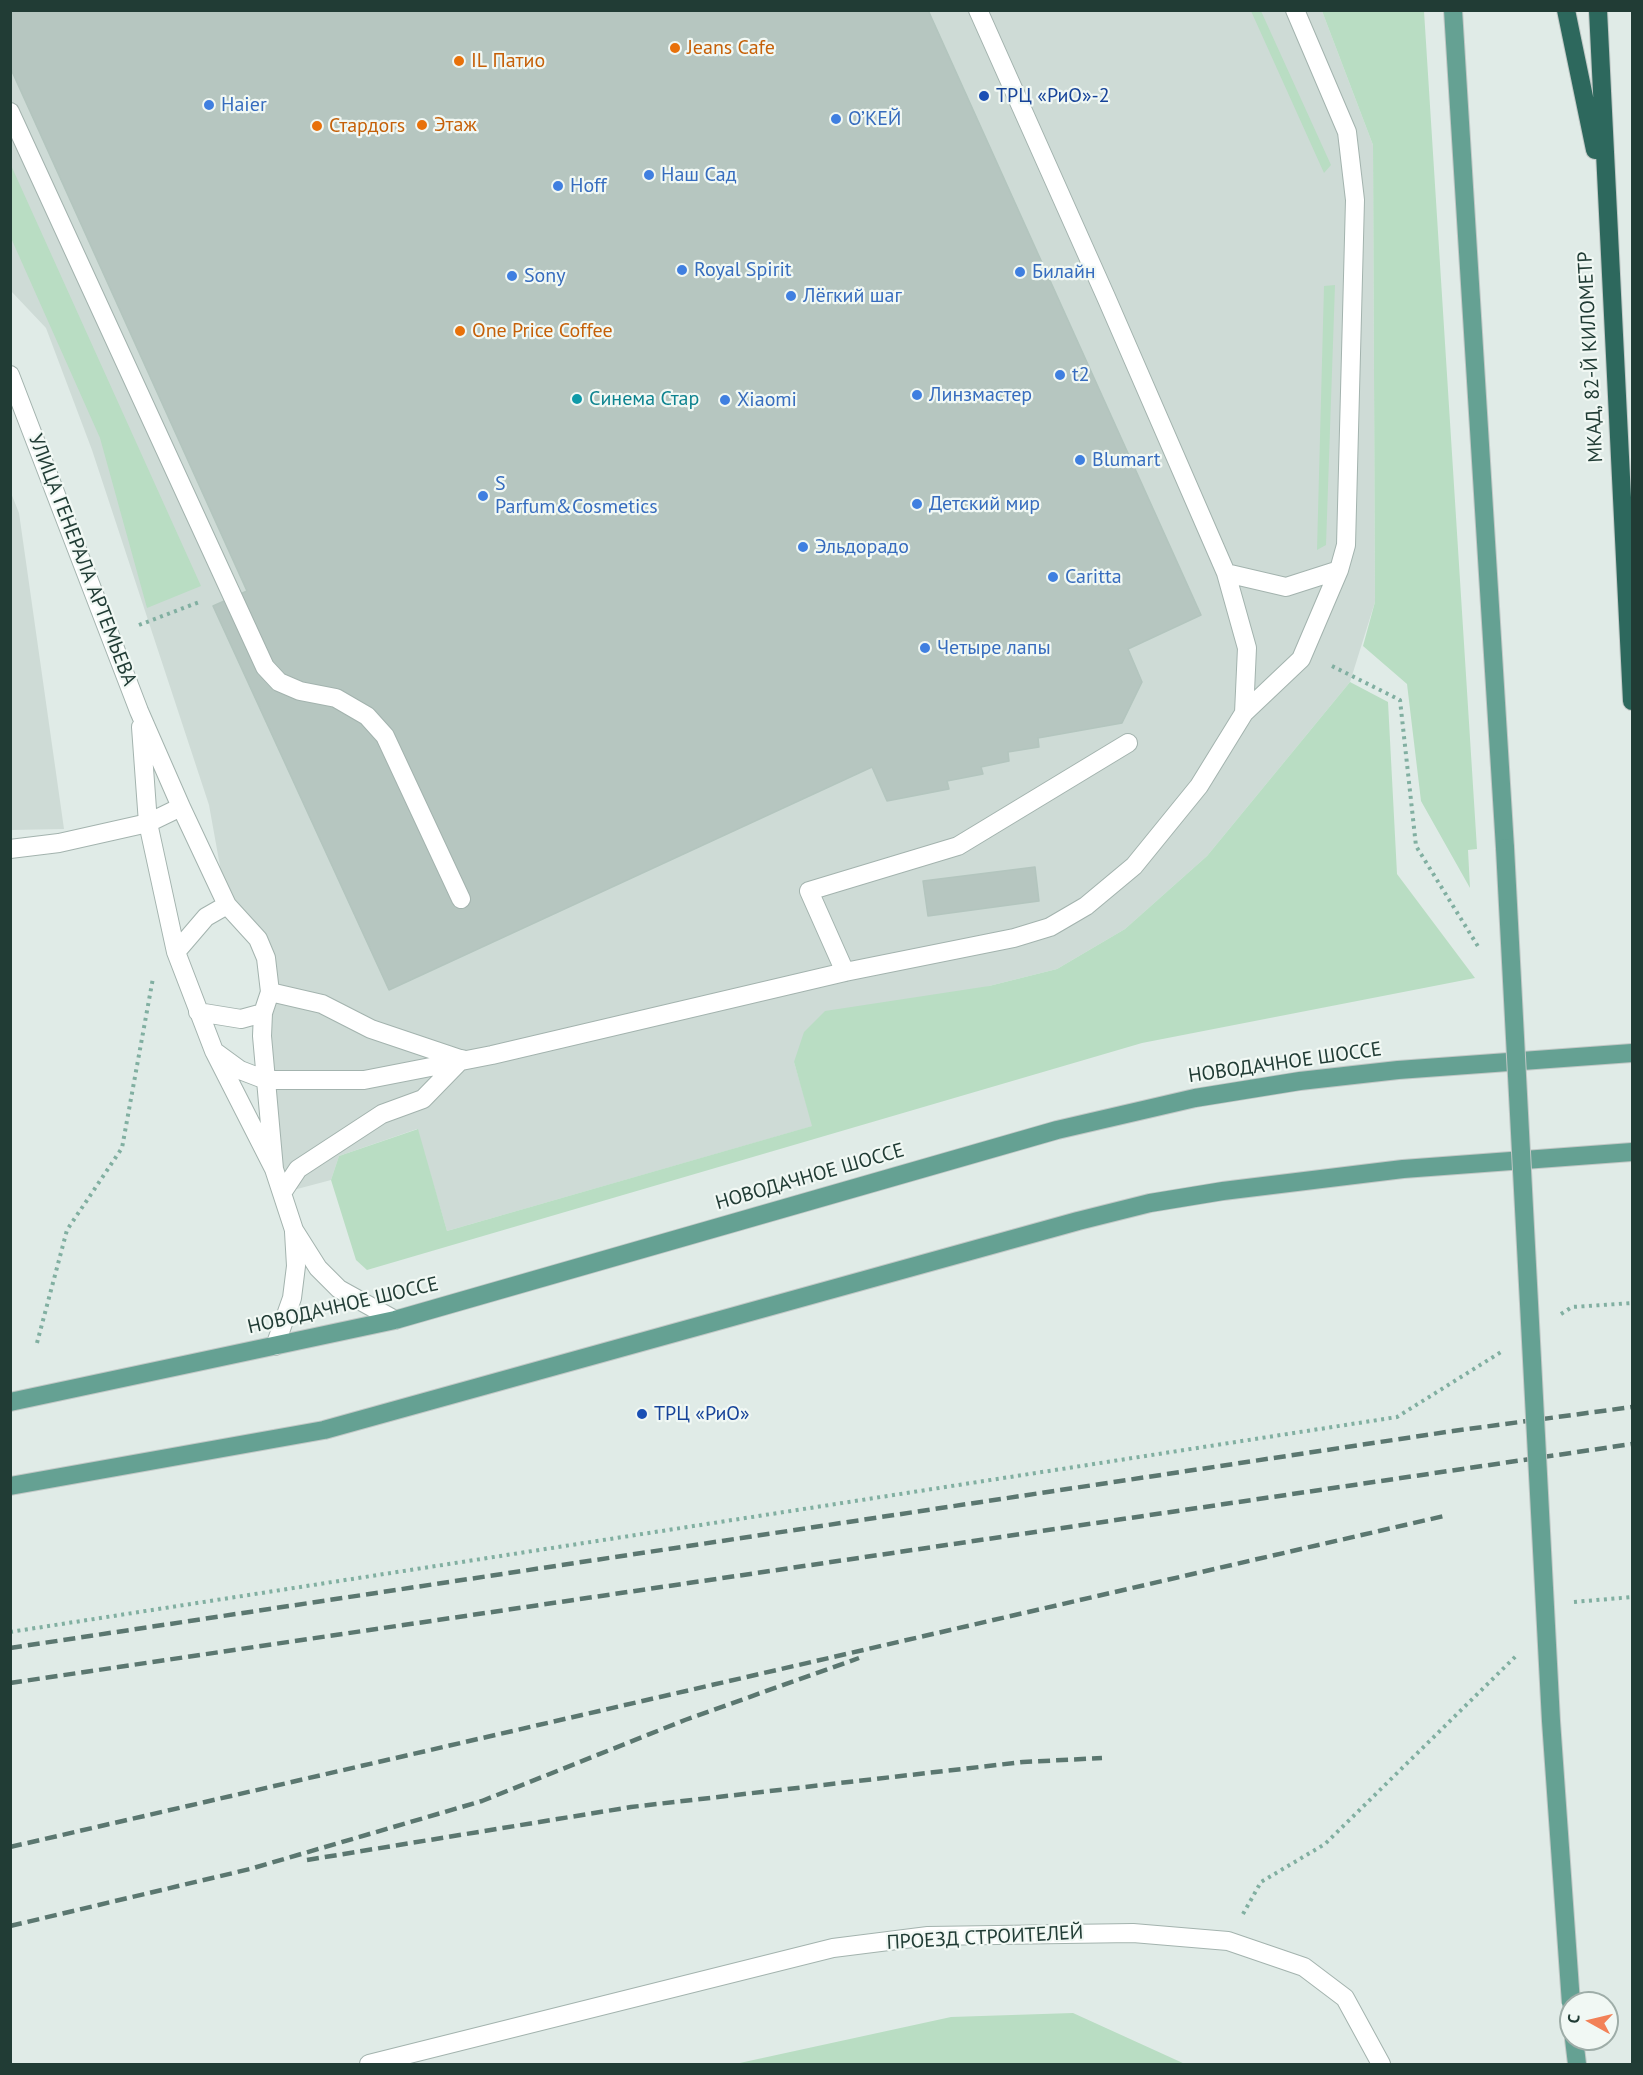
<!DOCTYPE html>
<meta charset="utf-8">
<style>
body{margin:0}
#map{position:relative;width:1643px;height:2075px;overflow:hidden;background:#e0ebe7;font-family:"PT Sans",sans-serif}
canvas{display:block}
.frame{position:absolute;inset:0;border:12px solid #213c35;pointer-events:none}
.north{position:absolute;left:1559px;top:1991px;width:60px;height:60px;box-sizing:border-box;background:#f1f8f4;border:2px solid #9eada8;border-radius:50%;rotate:278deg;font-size:16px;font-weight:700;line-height:24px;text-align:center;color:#213c35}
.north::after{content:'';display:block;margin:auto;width:21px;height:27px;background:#f28157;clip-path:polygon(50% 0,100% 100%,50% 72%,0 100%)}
</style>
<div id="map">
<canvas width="1643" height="2075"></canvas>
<div class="frame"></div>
<div class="north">С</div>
</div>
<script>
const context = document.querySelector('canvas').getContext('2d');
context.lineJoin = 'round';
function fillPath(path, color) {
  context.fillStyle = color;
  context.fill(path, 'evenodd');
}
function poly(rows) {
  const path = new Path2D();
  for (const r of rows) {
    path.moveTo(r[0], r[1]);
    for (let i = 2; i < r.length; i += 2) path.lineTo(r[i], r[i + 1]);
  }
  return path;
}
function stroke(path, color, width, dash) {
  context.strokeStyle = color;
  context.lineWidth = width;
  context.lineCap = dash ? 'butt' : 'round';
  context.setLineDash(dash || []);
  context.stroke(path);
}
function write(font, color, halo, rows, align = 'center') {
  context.font = font + ' "PT Sans",sans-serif';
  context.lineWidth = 4.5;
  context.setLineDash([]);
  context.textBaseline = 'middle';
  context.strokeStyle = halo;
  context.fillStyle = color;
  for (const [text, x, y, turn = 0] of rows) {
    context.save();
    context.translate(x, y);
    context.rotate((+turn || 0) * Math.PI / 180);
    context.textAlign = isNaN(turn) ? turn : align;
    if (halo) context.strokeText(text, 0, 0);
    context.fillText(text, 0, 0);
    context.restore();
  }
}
fillPath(poly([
 [11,11,1322,11,1373,145,1375,602,1350,682,1207,856,1125,929,1057,969,989,986,794,1062,813,1126,447,1231,417,1129,339,1156,331,1180,282,1193,274,1169,266,958,227,905,209,805,92,450,46,328,11,291],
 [11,493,19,513,64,829,11,830]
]), '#cedbd6');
fillPath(poly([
 [1251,11,1261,11,1331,165,1324,173],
 [1322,11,1424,11,1477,849,1468,850,1470,888,1421,801,1407,684,1363,646,1375,602,1373,145],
 [10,163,201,586,147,608,100,438,11,238],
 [1335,285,1326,545,1317,550,1324,286],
 [1350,682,1388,702,1397,874,1475,978,1142,1043,367,1270,356,1260,331,1180,339,1156,418,1129,447,1231,812,1126,794,1062,804,1032,825,1011,989,986,1057,969,1125,929,1207,856],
 [1073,2013,1185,2064,735,2064,951,2017]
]), '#b9ddc3');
const building = poly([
 [10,10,928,10,1201,615,1128,649,1142,682,1122,723,1038,738,1039,747,1008,752,1009,761,981,767,983,774,947,781,949,789,887,801,872,767,389,990,213,606,247,591,10,67,10,10],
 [1035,867,1039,901,928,916,923,881,1035,867]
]);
fillPath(building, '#b6c6c0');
stroke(building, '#b3c5be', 1.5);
const minor = poly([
 [978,10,1106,297,1226,573,1247,648,1244,713],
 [10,112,265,667,279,682,300,691,336,698,367,716,385,736,461,899],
 [10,375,139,711,181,807,227,905,258,939,266,958,270,992,263,1013,262,1036,274,1169],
 [1226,573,1286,587,1339,570],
 [141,727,148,823,176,952,214,1051,274,1169,294,1230,318,1268,339,1289,395,1320],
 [10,849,59,843,148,823,181,807],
 [176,952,206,917,227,905],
 [845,972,809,891,958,846,1128,743],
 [270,992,322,1004,371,1029,460,1059],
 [198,1012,241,1019,263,1013],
 [214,1051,240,1070,266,1080,364,1080,492,1055,845,972,1014,938,1050,927,1086,906,1134,866,1199,786,1244,713,1301,659,1339,570,1346,545,1355,200,1347,132,1295,10],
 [282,1193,298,1169,382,1114,423,1099,462,1059],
 [275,1346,292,1298,296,1266,294,1232],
 [369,2064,833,1948,928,1936,1133,1933,1228,1941,1304,1967,1345,1998,1381,2064]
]);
const major = poly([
 [1453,10,1505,848],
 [10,1402,395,1320,1057,1130,1195,1098,1300,1081,1398,1070,1632,1053],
 [10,1486,324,1430,1078,1221,1150,1203,1223,1191,1403,1169,1632,1152],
 [1574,2039,1577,2064]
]);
const highway = poly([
 [1566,10,1595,150],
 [1598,10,1632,701]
]);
stroke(minor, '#a3b3ae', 20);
stroke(major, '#c1c8c6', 20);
stroke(highway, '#c1c8c6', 20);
stroke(poly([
 [139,625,202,601],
 [1332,666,1400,700,1416,846,1479,948],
 [1561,1314,1572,1307,1632,1303],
 [37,1343,67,1230,122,1148,153,978],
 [1574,1602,1632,1597],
 [10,1632,1397,1417,1501,1352],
 [1243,1914,1261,1882,1325,1844,1516,1656]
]), '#81afa1', 4, [3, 4.5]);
stroke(minor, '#fff', 18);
stroke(major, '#65a193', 18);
stroke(highway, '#2d685d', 18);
stroke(poly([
 [10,1648,1453,1431,1632,1407],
 [10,1683,1632,1444],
 [10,1847,1444,1516],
 [307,1860,631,1807,1023,1762,1102,1758],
 [10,1926,250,1869,482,1801,685,1720,859,1658]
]), '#5b7770', 4.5, [12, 6]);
const majorBridge = poly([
 [1505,848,1551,1721,1571,2003]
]);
stroke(majorBridge, '#c1c8c6', 20, []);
stroke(majorBridge, '#65a193', 18);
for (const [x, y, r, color] of [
 [675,48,6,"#e8710a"],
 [459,61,6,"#e8710a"],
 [984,96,6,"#1a4fb4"],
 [209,105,6,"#3f7fe0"],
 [836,119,6,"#3f7fe0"],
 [422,125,6,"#e8710a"],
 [317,126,6,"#e8710a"],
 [649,175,6,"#3f7fe0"],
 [558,186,6,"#3f7fe0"],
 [682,270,6,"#3f7fe0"],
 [1020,272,6,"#3f7fe0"],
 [512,276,6,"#3f7fe0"],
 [791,296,6,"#3f7fe0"],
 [460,331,6,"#e8710a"],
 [1060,375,6,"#3f7fe0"],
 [917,395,6,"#3f7fe0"],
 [577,399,6,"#0f9aa8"],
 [725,400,6,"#3f7fe0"],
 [1080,460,6,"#3f7fe0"],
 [483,496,6,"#3f7fe0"],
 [917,504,6,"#3f7fe0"],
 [803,547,6,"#3f7fe0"],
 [1053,577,6,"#3f7fe0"],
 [925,648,6,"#3f7fe0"],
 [642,1414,6,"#1a4fb4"]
]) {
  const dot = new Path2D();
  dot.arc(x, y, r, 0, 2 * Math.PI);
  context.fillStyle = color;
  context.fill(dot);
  stroke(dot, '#f1f8f4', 2);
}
write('20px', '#c56008', '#f1f8f4', [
 ["Jeans Cafe",687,48],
 ["IL Патио",471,61],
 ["Этаж",434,125],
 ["Стардогs",329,126],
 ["One Price Coffee",472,331]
], 'left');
write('20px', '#164399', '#f1f8f4', [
 ["ТРЦ «РиО»-2",996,96],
 ["ТРЦ «РиО»",654,1414]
], 'left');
write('20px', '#366cbe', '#f1f8f4', [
 ["Haier",221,105],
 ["О’КЕЙ",848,119],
 ["Наш Сад",661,175],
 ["Hoff",570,186],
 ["Royal Spirit",694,270],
 ["Билайн",1032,272],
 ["Sony",524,276],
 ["Лёгкий шаг",803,296],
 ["t2",1072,375],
 ["Линзмастер",929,395],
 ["Xiaomi",737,400],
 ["Blumart",1092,460],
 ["S",495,484],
 ["Parfum&Cosmetics",495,507],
 ["Детский мир",929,504],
 ["Эльдорадо",815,547],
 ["Caritta",1065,577],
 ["Четыре лапы",937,648]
], 'left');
write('20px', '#213c35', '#f1f8f4', [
 ["МКАД, 82-Й КИЛОМЕТР",1591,357,-93],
 ["УЛИЦА ГЕНЕРАЛА АРТЕМЬЕВА",82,560,69],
 ["НОВОДАЧНОЕ ШОССЕ",1285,1063,-8],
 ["НОВОДАЧНОЕ ШОССЕ",810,1177,-16],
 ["НОВОДАЧНОЕ ШОССЕ",343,1306,-13],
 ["ПРОЕЗД СТРОИТЕЛЕЙ",985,1938,-3]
]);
write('20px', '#0d838f', '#f1f8f4', [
 ["Синема Стар",589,399]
], 'left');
</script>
